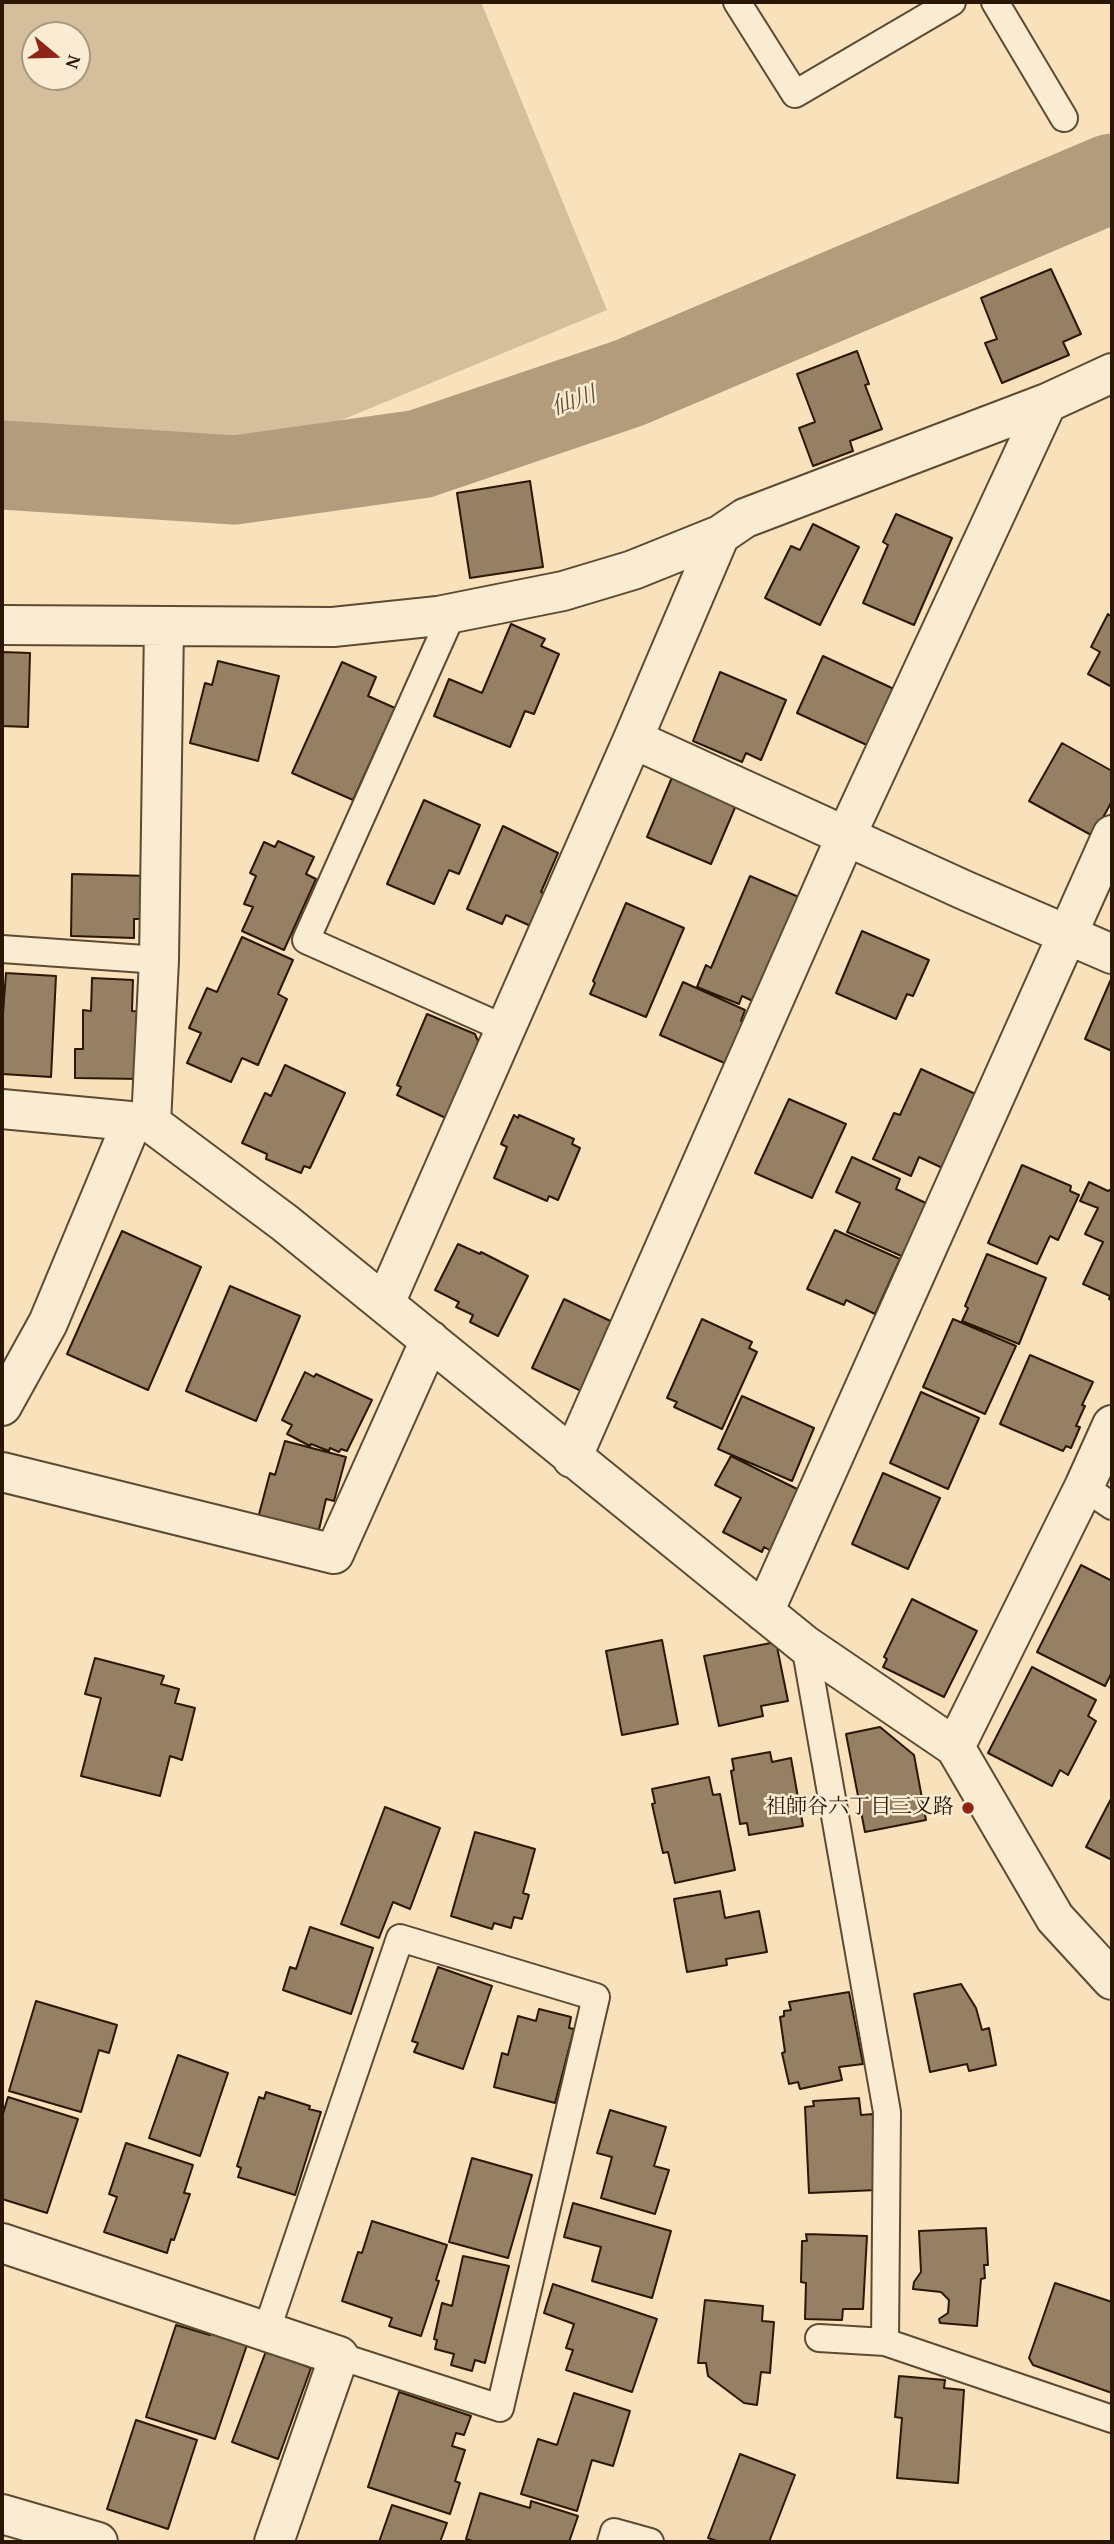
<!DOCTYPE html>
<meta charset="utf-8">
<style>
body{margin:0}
#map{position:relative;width:1114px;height:2544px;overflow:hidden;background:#f8e1bb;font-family:"Gentium Book Plus",serif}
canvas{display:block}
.frame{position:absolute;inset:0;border:4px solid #2b1603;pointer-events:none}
.north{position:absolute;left:21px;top:21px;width:70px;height:70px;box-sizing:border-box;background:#faecd3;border:2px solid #a79680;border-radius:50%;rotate:109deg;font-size:19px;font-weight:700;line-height:28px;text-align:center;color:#2b1603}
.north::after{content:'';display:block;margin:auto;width:24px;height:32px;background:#8f2418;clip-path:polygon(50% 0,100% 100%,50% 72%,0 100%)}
</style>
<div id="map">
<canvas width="1114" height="2544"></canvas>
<div class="frame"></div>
<div class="north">N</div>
</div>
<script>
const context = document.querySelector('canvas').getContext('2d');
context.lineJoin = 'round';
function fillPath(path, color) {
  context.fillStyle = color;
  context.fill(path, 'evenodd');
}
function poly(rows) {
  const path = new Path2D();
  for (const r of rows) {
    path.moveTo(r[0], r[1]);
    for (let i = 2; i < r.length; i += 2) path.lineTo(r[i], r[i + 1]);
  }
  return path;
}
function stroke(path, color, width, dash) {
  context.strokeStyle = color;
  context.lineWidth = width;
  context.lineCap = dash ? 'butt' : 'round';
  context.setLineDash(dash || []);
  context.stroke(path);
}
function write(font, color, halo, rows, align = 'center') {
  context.font = font + ' "Gentium Book Plus","Noto Serif JP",serif';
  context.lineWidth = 5;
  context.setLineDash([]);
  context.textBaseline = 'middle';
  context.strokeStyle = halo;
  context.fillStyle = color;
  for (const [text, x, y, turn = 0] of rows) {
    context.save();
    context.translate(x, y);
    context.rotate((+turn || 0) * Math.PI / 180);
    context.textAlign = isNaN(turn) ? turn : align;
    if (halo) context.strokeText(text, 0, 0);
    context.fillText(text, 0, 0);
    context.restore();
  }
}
fillPath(poly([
 [2,2,481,2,607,310,202,478,2,437],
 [35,35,77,35,77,77,35,77]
]), '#d5be9c');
stroke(poly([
 [2,465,235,480,420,454,629,383,1112,178]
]), '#b29c7c', 89);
const building = poly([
 [1051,269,1081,334,1063,342,1069,355,1002,383,985,343,997,339,981,298,1051,269],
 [857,351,869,384,865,385,882,429,850,441,853,451,813,466,799,428,815,422,797,374,857,351],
 [530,481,543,567,470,578,457,493,530,481],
 [896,514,952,538,914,625,863,603,888,545,883,542,896,514],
 [813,524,859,547,820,625,765,598,791,546,800,550,813,524],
 [1108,614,1112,617,1112,687,1088,674,1100,652,1091,647,1108,614],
 [511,624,545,639,541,646,559,654,534,714,525,711,510,747,434,716,449,679,482,693,511,624],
 [2,652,30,653,28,727,2,726,2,652],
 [823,656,894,689,869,746,797,713,823,656],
 [218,661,279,676,258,761,190,743,205,683,212,685,218,661],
 [342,662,376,677,368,696,395,708,353,800,292,773,342,662],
 [720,672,786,700,761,760,746,753,742,762,693,741,720,672],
 [1062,743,1112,771,1112,801,1093,836,1029,801,1062,743],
 [673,775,737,803,711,864,647,837,673,775],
 [424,800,480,825,459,874,449,870,434,904,387,884,424,800],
 [503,826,558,853,541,892,547,895,533,927,506,915,502,924,467,909,503,826],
 [278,841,314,857,306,874,316,879,284,950,242,931,253,907,244,904,256,876,250,873,264,842,275,847,278,841],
 [72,874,150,876,149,919,134,919,134,938,71,936,72,874],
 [750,876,808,901,757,1003,742,996,739,1004,697,987,706,965,711,968,750,876],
 [626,903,684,928,646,1017,590,994,595,983,593,981,626,903],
 [862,931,929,960,913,996,907,994,896,1019,836,993,862,931],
 [242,937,293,960,278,994,287,999,258,1065,242,1058,231,1082,187,1063,201,1033,189,1028,207,988,217,992,242,937],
 [6,973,56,976,51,1077,2,1074,2,1027,6,973],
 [1112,977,1112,1051,1085,1039,1112,977],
 [92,978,133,980,132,1011,144,1012,141,1079,75,1078,75,1049,83,1049,83,1010,91,1011,92,978],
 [683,982,745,1010,741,1021,754,1026,736,1068,660,1035,683,982],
 [427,1014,475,1034,483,1053,452,1121,397,1095,401,1087,397,1085,427,1014],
 [285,1065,345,1093,310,1168,304,1166,301,1173,266,1159,267,1154,242,1143,265,1093,271,1096,285,1065],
 [921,1069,982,1097,949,1171,919,1157,911,1176,873,1159,894,1113,900,1115,921,1069],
 [789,1099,846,1124,812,1198,755,1173,789,1099],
 [514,1115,518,1118,519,1115,574,1139,572,1144,580,1148,558,1200,549,1196,547,1201,494,1178,507,1147,501,1144,514,1115],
 [852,1157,900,1179,896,1189,930,1205,906,1258,847,1232,860,1203,836,1192,852,1157],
 [1022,1165,1071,1186,1070,1191,1079,1195,1058,1240,1050,1236,1037,1264,988,1243,1022,1165],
 [1089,1182,1108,1191,1112,1189,1112,1301,1109,1299,1110,1296,1083,1284,1103,1242,1085,1234,1098,1208,1080,1201,1089,1182],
 [835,1230,900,1259,875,1314,846,1300,844,1305,807,1289,835,1230],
 [122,1231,201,1267,148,1390,67,1354,122,1231],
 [458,1244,480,1254,481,1252,528,1276,498,1336,470,1322,473,1315,456,1307,459,1302,435,1290,458,1244],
 [987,1254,1046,1278,1019,1344,962,1321,968,1308,965,1306,987,1254],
 [230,1286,300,1316,256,1421,186,1391,230,1286],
 [564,1299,621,1326,590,1395,532,1368,564,1299],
 [702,1319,752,1342,749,1348,757,1352,722,1429,674,1407,677,1402,667,1398,702,1319],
 [953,1319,1016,1346,985,1414,923,1387,953,1319],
 [1030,1355,1093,1382,1082,1405,1085,1406,1076,1426,1080,1427,1071,1448,1066,1446,1063,1451,1000,1424,1030,1355],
 [305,1372,314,1377,316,1374,372,1400,347,1451,341,1449,339,1452,330,1448,329,1451,311,1444,310,1446,287,1434,292,1425,282,1420,305,1372],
 [921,1392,979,1418,948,1489,890,1463,921,1392],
 [742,1396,814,1428,792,1481,718,1449,742,1396],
 [285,1441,346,1457,334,1501,326,1499,318,1534,258,1518,270,1473,275,1475,285,1441],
 [731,1456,803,1492,773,1552,764,1547,762,1552,723,1532,741,1498,715,1485,731,1456],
 [883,1473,940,1498,908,1569,852,1544,883,1473],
 [1081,1565,1112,1581,1112,1672,1105,1686,1037,1652,1081,1565],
 [912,1599,977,1631,944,1697,883,1667,887,1659,884,1657,912,1599],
 [662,1640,678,1724,622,1735,606,1651,662,1640],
 [776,1642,788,1701,761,1706,763,1716,719,1726,704,1656,776,1642],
 [95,1658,164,1676,161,1684,179,1689,175,1703,195,1708,182,1760,170,1756,160,1796,81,1776,101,1698,85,1694,95,1658],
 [1032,1667,1096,1700,1088,1716,1096,1721,1068,1775,1060,1770,1052,1786,988,1753,1032,1667],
 [880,1727,914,1755,926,1820,865,1832,846,1734,880,1727],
 [770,1752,772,1762,791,1758,803,1826,749,1835,747,1823,740,1824,731,1771,734,1770,732,1759,770,1752],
 [709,1777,713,1795,720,1794,735,1870,675,1883,668,1852,663,1853,652,1804,655,1803,652,1789,709,1777],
 [1112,1797,1112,1860,1086,1847,1112,1797],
 [385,1807,440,1828,410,1909,393,1902,379,1938,341,1924,385,1807],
 [475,1832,535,1849,523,1893,529,1895,522,1919,514,1917,511,1928,494,1923,492,1929,451,1916,475,1832],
 [720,1891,725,1918,759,1911,767,1952,726,1959,727,1965,687,1972,674,1899,720,1891],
 [310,1927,373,1948,351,2014,283,1990,290,1967,296,1969,310,1927],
 [438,1967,492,1986,463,2069,414,2052,418,2043,412,2041,438,1967],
 [961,1984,976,2008,982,2030,989,2028,996,2065,969,2071,967,2064,930,2072,914,1994,961,1984],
 [849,1992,863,2064,839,2067,842,2080,800,2089,798,2082,789,2084,782,2053,785,2052,780,2017,784,2016,784,2011,791,2010,789,2002,849,1992],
 [36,2001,117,2025,109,2053,99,2050,81,2112,9,2091,36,2001],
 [539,2009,571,2017,569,2028,574,2029,555,2103,494,2087,502,2053,508,2055,518,2016,536,2021,539,2009],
 [178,2055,228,2073,200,2156,149,2138,178,2055],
 [266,2092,310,2106,309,2109,321,2112,295,2195,238,2177,241,2168,237,2166,259,2097,264,2099,266,2092],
 [8,2097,78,2119,47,2213,2,2199,2,2117,8,2097],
 [859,2098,861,2115,873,2114,877,2190,809,2193,805,2107,814,2106,813,2101,859,2098],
 [610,2110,666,2127,654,2166,669,2170,655,2214,601,2198,612,2157,597,2153,610,2110],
 [126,2143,193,2165,184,2193,190,2194,174,2240,171,2239,167,2253,104,2232,117,2197,109,2194,126,2143],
 [472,2158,532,2175,508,2258,449,2242,472,2158],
 [573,2203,671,2231,652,2298,592,2281,601,2247,564,2237,573,2203],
 [372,2221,447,2245,436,2280,439,2281,421,2336,389,2326,392,2318,342,2301,358,2252,362,2253,372,2221],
 [986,2228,988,2265,984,2265,985,2278,981,2279,977,2326,940,2323,939,2319,948,2313,949,2300,941,2292,913,2289,914,2282,921,2272,919,2231,986,2228],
 [806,2234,867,2236,863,2309,843,2309,842,2320,805,2319,806,2283,801,2282,802,2241,807,2241,806,2234],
 [463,2256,509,2266,485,2363,475,2360,472,2371,451,2365,454,2354,435,2349,437,2340,434,2339,442,2303,452,2306,463,2256],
 [1055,2283,1112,2302,1112,2393,1033,2365,1029,2358,1055,2283],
 [553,2284,657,2319,632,2392,566,2370,573,2350,566,2348,574,2324,544,2313,553,2284],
 [705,2300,763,2306,762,2321,774,2322,770,2373,761,2372,757,2405,744,2403,708,2376,706,2363,698,2363,705,2300],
 [176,2325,210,2335,212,2330,248,2342,215,2439,146,2417,176,2325],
 [266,2351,311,2368,278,2459,232,2442,266,2351],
 [899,2376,945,2380,944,2388,964,2390,958,2483,897,2478,902,2418,895,2417,899,2376],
 [399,2392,471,2416,464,2435,456,2433,452,2446,465,2450,455,2481,460,2483,450,2514,368,2487,399,2392],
 [574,2393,630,2411,613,2466,592,2460,577,2511,521,2494,538,2439,557,2445,574,2393],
 [136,2420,197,2440,168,2529,107,2509,136,2420],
 [740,2454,795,2475,769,2542,720,2542,708,2538,740,2454],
 [480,2493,530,2508,531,2501,578,2516,569,2542,475,2542,466,2539,480,2493],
 [392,2505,447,2523,440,2542,379,2542,392,2505]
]);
fillPath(building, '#968063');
stroke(building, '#2b1603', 2);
const service = poly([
 [737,2,795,94,952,2],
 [995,2,1064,118],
 [452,614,306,940,506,1029],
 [2,949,159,960],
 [1084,1487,1112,1506],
 [805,1645,887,2112,885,2342],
 [266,2332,400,1938,596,1997,500,2408,339,2356],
 [819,2338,885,2342,1112,2419],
 [611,2542,614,2532,650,2542]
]);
const minor = poly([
 [2,625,333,627,438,616,563,591,633,570,720,535,745,518,1047,403,1112,373],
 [633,739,964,890,1112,954],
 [2,1109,151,1123,285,1223,805,1645,955,1747,1055,1918,1112,1980],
 [151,1123,159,960,164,626],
 [385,1303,633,739,720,535],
 [2,1406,48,1323,132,1122],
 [572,1458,846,836,1047,403],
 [2,1472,334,1554,430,1340],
 [764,1612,1112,835],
 [955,1747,1084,1487,1112,1425],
 [2,2243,339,2356,274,2542],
 [2,2514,98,2542]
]);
stroke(service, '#5e4931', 30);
stroke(minor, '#5e4931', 42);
stroke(service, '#faecd3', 26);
stroke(minor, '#faecd3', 38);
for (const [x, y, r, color] of [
 [968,1808,7,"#8f2418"]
]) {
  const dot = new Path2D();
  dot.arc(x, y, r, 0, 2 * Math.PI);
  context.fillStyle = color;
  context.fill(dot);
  stroke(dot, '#faecd3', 2.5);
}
write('21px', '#2b1603', '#faecd3', [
 ["祖師谷六丁目三叉路",954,1808]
], 'right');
write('italic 23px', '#614c33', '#faecd3', [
 ["仙川",574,402,-19]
]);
</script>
